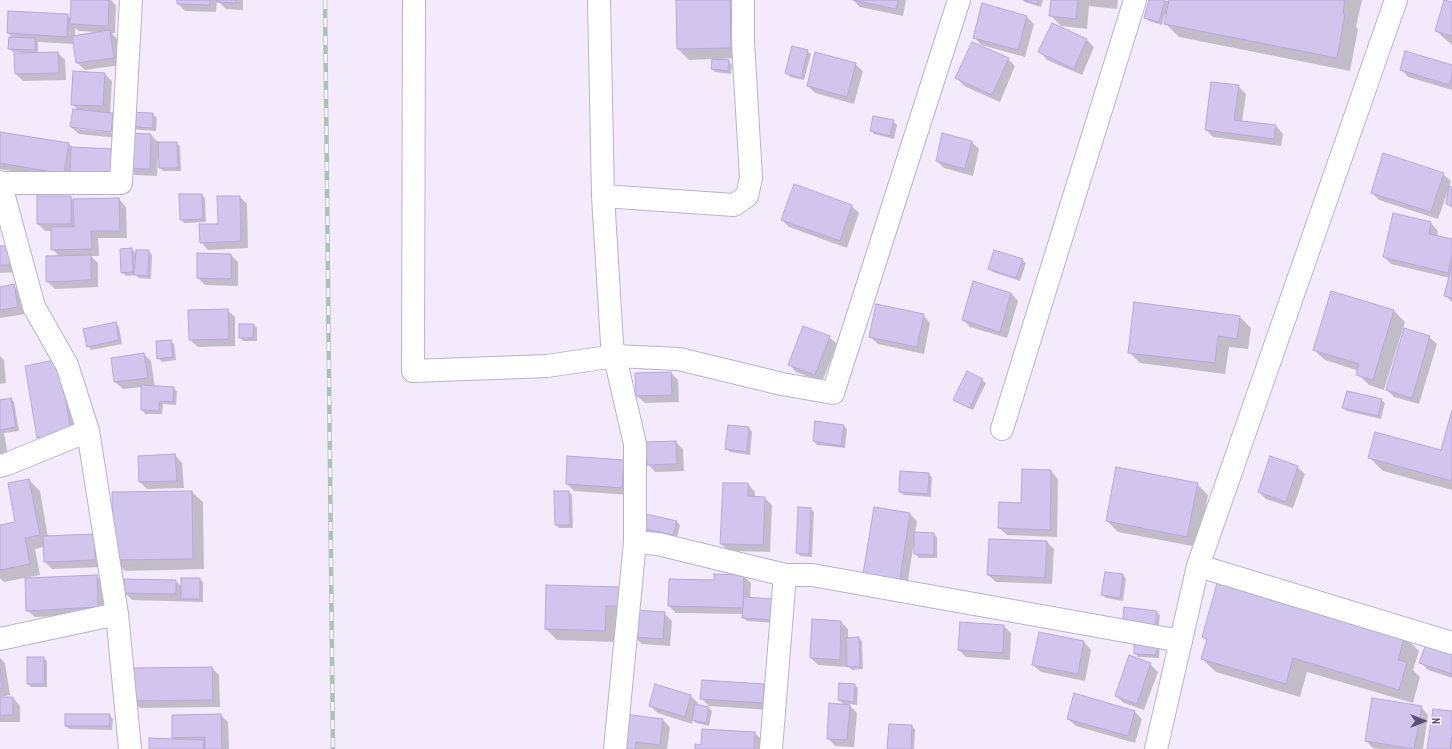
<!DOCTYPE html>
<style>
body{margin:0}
#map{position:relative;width:1452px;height:749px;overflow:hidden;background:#f3ebfb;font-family:"PT Sans Narrow",sans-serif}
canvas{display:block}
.north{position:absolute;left:1404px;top:701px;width:40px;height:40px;-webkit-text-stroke:3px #f7f1fd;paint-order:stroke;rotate:90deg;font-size:11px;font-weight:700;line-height:16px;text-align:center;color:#595074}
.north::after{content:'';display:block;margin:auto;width:14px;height:18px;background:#595074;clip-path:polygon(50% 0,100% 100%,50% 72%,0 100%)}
</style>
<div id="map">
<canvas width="1452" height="749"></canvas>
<div class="north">N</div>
</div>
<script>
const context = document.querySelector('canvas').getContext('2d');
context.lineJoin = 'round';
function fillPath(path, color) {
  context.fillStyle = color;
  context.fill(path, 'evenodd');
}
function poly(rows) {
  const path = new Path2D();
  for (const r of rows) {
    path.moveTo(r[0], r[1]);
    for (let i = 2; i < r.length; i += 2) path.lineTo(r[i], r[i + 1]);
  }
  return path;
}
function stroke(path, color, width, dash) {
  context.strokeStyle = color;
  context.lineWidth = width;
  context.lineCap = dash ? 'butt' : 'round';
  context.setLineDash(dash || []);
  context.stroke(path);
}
fillPath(poly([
 [72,0,111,0,116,6,115,33,112,33,117,39,121,65,85,70,77,63,74,44,38,42,38,53,58,53,65,60,66,80,23,81,16,74,23,52,13,52,9,48,13,38,8,33,9,12,68,15,71,19],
 [75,28,79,31,96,32,75,37],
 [178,0,243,0,243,10,226,9,217,0,216,12,185,11,178,4],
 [677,0,741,0,742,58,719,59,719,60,729,61,732,65,731,74,715,72,712,69,713,59,689,60,678,49],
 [853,0,906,0,903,16,860,7],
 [1023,0,1043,0,1041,7,1025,2],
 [1052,0,1118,0,1117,9,1089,6,1087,29,1061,26,1050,15],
 [1150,0,1169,1,1170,0,1362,0,1356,27,1358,29,1350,71,1179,37,1165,23,1167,14,1165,14,1162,25,1149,21,1145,17],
 [1452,3,1452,45,1436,31],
 [1027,17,1034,24,1025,57,981,45,974,37],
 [1052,24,1087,40,1094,47,1082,75,1047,60,1040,52],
 [807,51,811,54,804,80,790,77,787,73],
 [1008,59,1015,66,1000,102,964,86,957,78],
 [855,64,863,71,854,104,815,93,808,86],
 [1452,66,1452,90,1408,77,1401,69],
 [105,74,112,81,110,114,112,114,120,122,118,138,79,134,71,127,79,111,72,104],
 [78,127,116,131,116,133,78,129],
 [1238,86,1246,94,1242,122,1276,126,1283,134,1281,146,1213,137,1206,130],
 [127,113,153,114,157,118,156,131,130,129],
 [893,121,897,125,894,139,874,134,871,130],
 [0,133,69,144,73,148,71,181,0,169],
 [128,134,151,135,159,143,176,143,180,146,181,171,163,171,160,168,160,157,158,157,157,176,135,175,127,167],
 [943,134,972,142,979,149,973,176,944,168,937,161],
 [1443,174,1451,181,1449,187,1452,188,1452,208,1447,204,1450,188,1449,188,1438,219,1379,200,1372,193],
 [202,195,205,198,206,222,184,223,181,219],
 [38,197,70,197,73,200,119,199,126,207,127,238,98,238,99,256,91,256,98,263,98,287,55,289,47,281,59,256,52,249,52,231,45,231,38,224],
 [240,197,247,204,248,248,208,250,201,242,219,225],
 [852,206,859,213,847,248,789,227,782,220],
 [1431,223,1438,231,1437,237,1452,240,1452,302,1446,296,1450,278,1391,264,1384,257],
 [0,247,8,247,17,272,0,273],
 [132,249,136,254,149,251,152,255,151,279,139,278,136,275,126,276,122,272],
 [198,254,231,255,238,262,238,286,205,285,198,278],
 [1022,260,1026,263,1020,281,993,272,989,269],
 [974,282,1011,293,1018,301,1007,338,970,327,963,320],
 [13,285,21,293,25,314,0,318,0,288],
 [1331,292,1394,311,1405,322,1384,390,1369,385,1358,374,1359,371,1325,360,1314,350],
 [1135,304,1240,317,1251,328,1248,349,1229,347,1225,374,1140,363,1129,352],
 [227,310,235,317,235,346,198,347,190,340],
 [923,315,930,323,924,354,878,344,870,337],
 [116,323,119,327,122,344,91,350,88,346],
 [253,325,257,328,257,341,243,341,240,337],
 [829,337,837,344,822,382,796,372,789,364],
 [1429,337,1437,344,1419,404,1394,397,1387,390],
 [171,341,174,344,176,360,162,362,158,358],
 [144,354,151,361,155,387,173,388,177,391,176,405,163,404,162,414,145,414,142,410,142,387,123,389,115,382,112,359],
 [0,356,4,360,6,383,0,384],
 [66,368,78,439,45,445,37,437],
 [671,373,678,380,679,402,645,403,637,396,636,374],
 [982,380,986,383,973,410,958,403,955,400],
 [11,399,14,402,19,431,4,433,9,461,0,463,0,401],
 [1381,400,1385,403,1381,419,1347,411,1343,408],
 [1452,414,1452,490,1383,471,1369,457,1442,451],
 [816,422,844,426,847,429,845,448,817,445,814,441],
 [729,426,749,428,752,432,750,455,730,452,726,449],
 [676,442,683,449,684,471,655,472,648,464],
 [175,455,182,463,184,488,147,489,140,482],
 [623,461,631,468,629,495,574,491,567,484],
 [1297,467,1305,474,1293,508,1266,499,1259,492],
 [1051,471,1058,479,1057,537,1007,535,999,528],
 [929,474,932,477,931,497,904,495,900,492],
 [29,480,40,491,48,537,94,535,102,567,52,569,45,562,44,547,35,549,40,575,4,582,0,578,0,526,16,523],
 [748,484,755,492,755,497,765,498,772,505,770,552,729,551,721,544],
 [1197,484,1208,495,1198,547,1118,532,1107,521],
 [192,492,203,502,204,569,125,571,114,560],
 [568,492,572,495,573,528,559,528,556,525],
 [811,509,814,512,812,557,800,556,797,552],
 [910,514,917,521,915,533,934,534,937,537,937,558,919,558,915,554,915,542,914,542,906,593,871,587],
 [677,522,680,525,677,538,647,531,644,528],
 [1047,542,1054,549,1052,584,996,582,988,575],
 [1106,573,1123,575,1126,579,1123,601,1106,598,1103,595],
 [96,576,104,583,105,614,35,617,27,610],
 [743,576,751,583,750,599,776,623,747,621,743,618,744,614,676,613,669,606,715,581],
 [200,579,203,582,203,602,132,600,125,593,176,581,182,587],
 [621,588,616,642,557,640,546,629],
 [1156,612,1160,615,1158,633,1127,630],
 [664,613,672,621,670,646,642,644,634,637],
 [813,620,841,622,848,629,848,639,858,638,862,641,863,669,852,670,847,665,847,667,818,665,811,658],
 [961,624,1004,626,1011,633,1010,660,966,657,959,650],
 [1040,634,1084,642,1091,650,1085,681,1041,672,1033,665],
 [1203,637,1405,637,1419,651,1413,670,1420,677,1413,703,1307,672,1300,697,1216,672,1202,659,1207,641],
 [1160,644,1159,658,1138,657,1135,653],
 [1452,655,1452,678,1428,670,1420,662],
 [0,658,5,663,10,695,0,697,0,698,13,698,20,706,20,722,0,722],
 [43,658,47,661,47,687,31,687,28,684],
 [1150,664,1158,672,1144,710,1124,703,1116,696],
 [212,668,219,675,220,707,140,708,133,700],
 [764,685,771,693,770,710,709,706,701,698],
 [855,685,858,688,857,705,848,704,857,713,854,747,835,746,828,738,844,705,839,700],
 [656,686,691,696,698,703,697,706,708,708,712,711,709,726,696,723,693,720,692,724,658,713,650,706],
 [1421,707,1428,715,1423,749,1380,749,1373,748,1366,741],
 [1135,712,1142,719,1135,743,1076,726,1068,719],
 [1452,712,1452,749,1428,749],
 [109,715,113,719,112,730,69,729,66,726],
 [221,715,228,722,229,749,150,749,176,740,173,738],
 [663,720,670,727,667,749,621,749],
 [911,726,915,729,914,749,889,749],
 [755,733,766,744,765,749,696,749]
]), '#0003');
const building = poly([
 [71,0,109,0,108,26,70,24,71,0],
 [177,0,210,0,209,5,177,4,177,0],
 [217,0,236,0,236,3,217,2,217,0],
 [676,0,730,0,731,48,677,49,676,0],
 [853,0,898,0,896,9,853,0],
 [1024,0,1038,0,1037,4,1024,0],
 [1051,0,1078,0,1076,19,1049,16,1051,0],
 [1149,0,1165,0,1159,22,1144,18,1149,0],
 [1169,0,1345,0,1343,13,1345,14,1337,58,1164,24,1169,0],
 [1444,0,1452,2,1452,36,1435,31,1444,0],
 [982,3,1027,16,1018,50,973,38,982,3],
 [8,11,68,14,67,37,7,33,8,11],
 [1052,23,1087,39,1074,69,1038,52,1052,23],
 [110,30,114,58,76,63,72,36,110,30],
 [9,37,35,38,35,50,8,49,9,37],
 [972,42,1009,58,992,95,955,78,972,42],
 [792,46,808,50,801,78,785,73,792,46],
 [1405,51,1452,65,1452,76,1449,85,1400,70,1405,51],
 [58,52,59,73,15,74,14,53,58,52],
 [815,52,856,63,847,97,807,86,815,52],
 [712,59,729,60,728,71,711,69,712,59],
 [73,71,105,73,103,106,71,105,73,71],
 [1211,82,1239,85,1234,120,1276,125,1274,139,1205,130,1211,82],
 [73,109,113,113,111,132,70,127,73,109],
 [126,112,153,113,153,128,125,126,126,112],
 [873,116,894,120,890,136,870,131,873,116],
 [0,132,69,143,64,174,0,163,0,132],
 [127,133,151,134,150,169,126,168,127,133],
 [942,133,972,141,965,169,936,161,942,133],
 [158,142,177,142,178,168,159,168,158,142],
 [71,147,114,149,113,175,70,173,71,147],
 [1383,153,1444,173,1431,212,1371,193,1383,153],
 [794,184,852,205,840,241,781,220,794,184],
 [1449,186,1452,187,1452,206,1446,204,1449,186],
 [179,194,202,194,203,219,180,220,179,194],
 [37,196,71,196,71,224,37,224,37,196],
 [217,196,240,196,241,241,200,243,199,224,218,224,217,196],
 [119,198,120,231,91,231,92,249,51,250,51,227,74,227,73,199,119,198],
 [1393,213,1431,222,1429,234,1452,239,1452,254,1448,273,1383,257,1393,213],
 [0,246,9,246,10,265,0,265,0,246],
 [132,248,133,272,121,273,120,249,132,248],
 [136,250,149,250,148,276,134,275,136,250],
 [994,250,1023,259,1016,278,988,269,994,250],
 [197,253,231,254,231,279,197,278,197,253],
 [91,255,91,280,46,282,46,256,91,255],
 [1452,265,1452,298,1444,296,1452,265],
 [973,281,1011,293,1000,332,962,320,973,281],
 [14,284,18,307,0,310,0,287,14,284],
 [1331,291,1394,310,1373,380,1356,375,1359,364,1313,350,1331,291],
 [1134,302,1240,316,1237,339,1218,336,1215,363,1128,353,1134,302],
 [876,304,924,314,917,347,869,337,876,304],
 [228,309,229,339,189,340,188,310,228,309],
 [116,322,119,340,87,347,83,329,116,322],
 [239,324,254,324,253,338,239,338,239,324],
 [803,326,830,336,815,375,788,365,803,326],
 [1404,328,1430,336,1412,398,1386,390,1404,328],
 [171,340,173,357,157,359,156,341,171,340],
 [144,353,148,378,114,382,111,358,144,353],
 [59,359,71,432,37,438,25,366,59,359],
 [967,371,983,379,970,408,953,400,967,371],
 [671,372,672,395,636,396,635,373,671,372],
 [141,385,174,387,173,402,160,401,159,411,141,410,141,385],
 [1347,391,1382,399,1378,416,1342,408,1347,391],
 [11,398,16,427,0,430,0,400,11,398],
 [1452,410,1452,481,1368,458,1375,432,1441,450,1452,410],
 [815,421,844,425,841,446,813,441,815,421],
 [728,425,749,427,747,452,725,449,728,425],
 [676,441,677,464,647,465,646,442,676,441],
 [175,454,177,481,139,482,138,456,175,454],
 [567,456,624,460,622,488,566,484,567,456],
 [1270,456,1298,466,1286,502,1258,492,1270,456],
 [1116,467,1198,483,1187,537,1106,521,1116,467],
 [1022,469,1051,470,1050,530,998,528,999,502,1021,503,1022,469],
 [900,471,929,473,928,494,899,492,900,471],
 [29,479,40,535,25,538,30,564,0,570,0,525,15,522,8,483,29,479],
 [723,483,748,483,748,496,765,497,763,545,720,544,723,483],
 [192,491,193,559,113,560,112,492,192,491],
 [554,491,569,491,570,525,555,525,554,491],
 [798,507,811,508,809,554,796,553,798,507],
 [874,507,910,513,899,586,862,580,874,507],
 [646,514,677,521,673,535,642,528,646,514],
 [914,532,934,533,934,555,914,554,914,532],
 [95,534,95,560,44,562,43,536,95,534],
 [989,539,1047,541,1045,578,987,575,989,539],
 [1105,572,1123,574,1120,598,1101,595,1105,572],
 [714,574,744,575,743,608,668,606,669,579,714,580,714,574],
 [97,575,98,607,26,611,25,578,97,575],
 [181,578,200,578,200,599,181,599,181,578],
 [124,579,176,580,176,594,124,593,124,579],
 [1218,580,1405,636,1398,660,1407,662,1399,690,1293,658,1286,684,1201,659,1207,639,1202,637,1218,580],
 [546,585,621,587,621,606,606,606,605,631,545,629,546,585],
 [744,597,774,599,773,620,742,618,744,597],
 [1124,607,1157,611,1155,630,1122,627,1124,607],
 [635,610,665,612,663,639,633,637,635,610],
 [812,619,841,621,840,660,810,658,812,619],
 [960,622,1004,625,1003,653,958,650,960,622],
 [1039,632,1084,641,1078,674,1032,665,1039,632],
 [859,637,860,666,847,667,846,638,859,637],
 [1134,639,1157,640,1156,655,1134,654,1134,639],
 [1426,644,1452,653,1452,674,1419,663,1426,644],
 [1129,655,1151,663,1137,704,1115,696,1129,655],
 [27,657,44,657,44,684,27,684,27,657],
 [212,667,213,700,132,701,131,668,212,667],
 [0,668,3,688,0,689,0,668],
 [702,680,764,684,763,703,700,699,702,680],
 [839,683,855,684,854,702,838,700,839,683],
 [655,684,691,695,685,717,649,706,655,684],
 [1074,693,1135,711,1128,736,1067,719,1074,693],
 [0,697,13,697,13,715,0,715,0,697],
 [1372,698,1422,706,1414,749,1365,741,1372,698],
 [829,703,850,705,847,740,827,739,829,703],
 [695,704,709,707,706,723,692,720,695,704],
 [1433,709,1452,711,1452,734,1450,749,1427,749,1433,709],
 [65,714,110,714,109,726,65,726,65,714],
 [221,714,222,749,205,749,205,737,172,738,172,715,221,714],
 [624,714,663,719,660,745,636,742,635,749,620,749,624,714],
 [889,724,912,725,911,749,887,749,889,724],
 [702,729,755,732,754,749,695,749,695,744,701,745,702,729],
 [149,738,204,740,203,749,149,749,149,738]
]);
fillPath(building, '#d1c5ed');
stroke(building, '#b6a7de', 1);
const street = poly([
 [414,0,413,371,547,366,615,356,679,359,782,384,833,393,959,0],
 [599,0,603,196,612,344,635,444,635,542,615,749],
 [0,182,34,307,67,365,88,431,117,614,130,749],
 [0,183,121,183,131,0],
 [603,196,734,205,747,196,751,178,743,42,743,0],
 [1002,429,1135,0],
 [0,466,7,464,88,431],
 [635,542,658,544,785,575,812,575,1181,641],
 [1199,566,1452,643],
 [0,639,117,614],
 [771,749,785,575]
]);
const secondary = poly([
 [1156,749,1198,566,1396,0]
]);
stroke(street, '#bab2cc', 24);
stroke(secondary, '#bcb2d1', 24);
stroke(street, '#fff', 22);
stroke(secondary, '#fff', 22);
const rail = poly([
 [325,0,333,749]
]);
stroke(rail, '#a9c4b5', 4.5);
stroke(rail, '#f7f1fd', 3, [9]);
</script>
